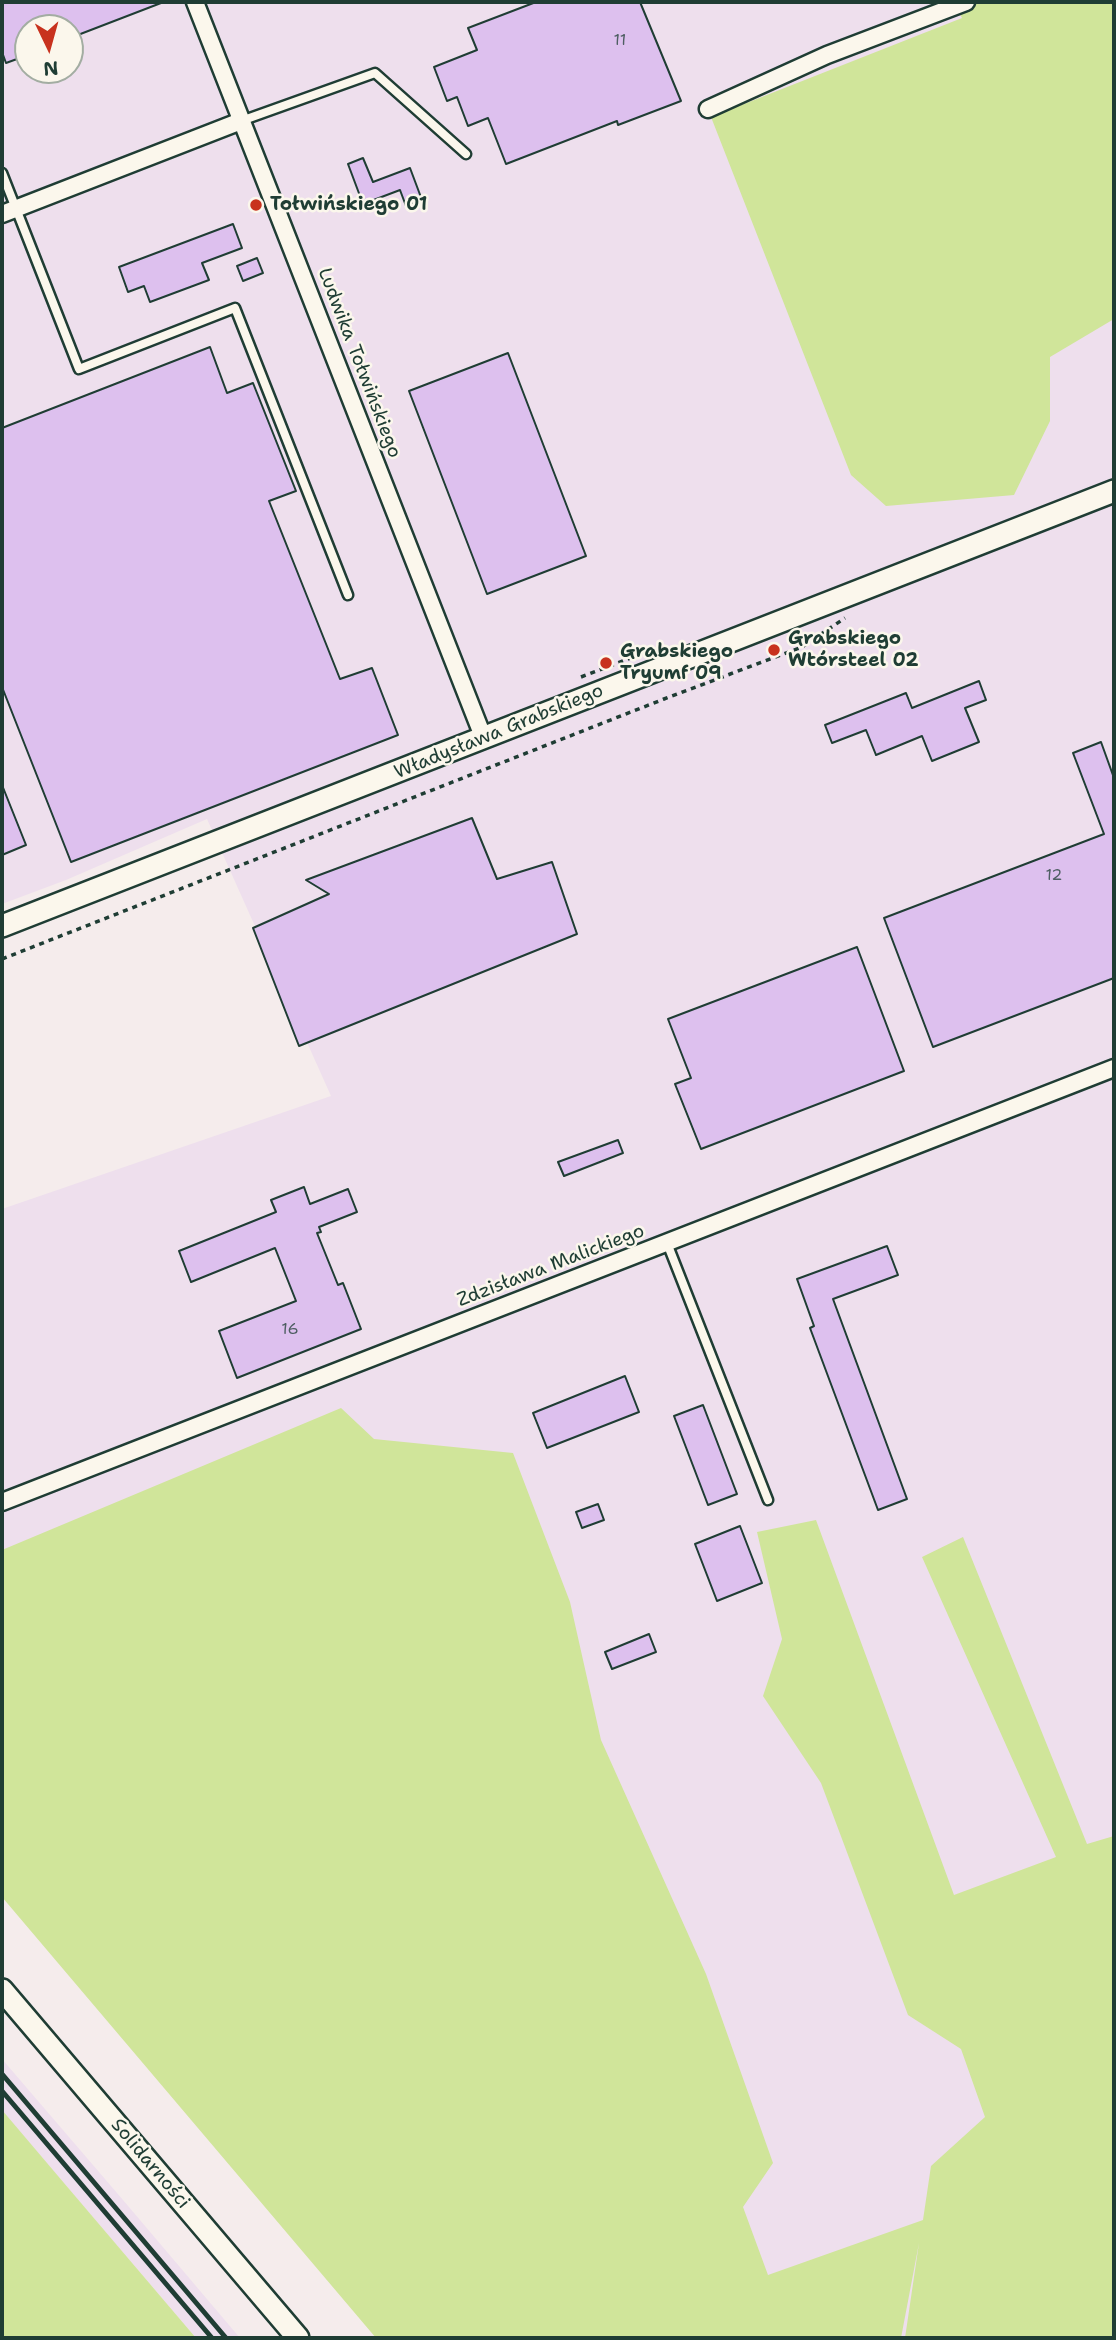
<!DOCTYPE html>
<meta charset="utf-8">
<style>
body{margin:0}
#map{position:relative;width:1116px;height:2340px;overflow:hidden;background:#f5ecec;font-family:"Shantell Sans",sans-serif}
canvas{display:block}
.frame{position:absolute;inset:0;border:4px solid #1f3d34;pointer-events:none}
.north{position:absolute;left:14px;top:14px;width:70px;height:70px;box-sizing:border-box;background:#fbf7ec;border:2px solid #a3ada2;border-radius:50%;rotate:175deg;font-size:19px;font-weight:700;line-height:28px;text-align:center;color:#1f3d34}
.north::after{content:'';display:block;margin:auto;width:24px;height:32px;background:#c8321e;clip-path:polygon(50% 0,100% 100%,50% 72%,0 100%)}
</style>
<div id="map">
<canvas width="1116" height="2340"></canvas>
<div class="frame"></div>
<div class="north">N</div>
</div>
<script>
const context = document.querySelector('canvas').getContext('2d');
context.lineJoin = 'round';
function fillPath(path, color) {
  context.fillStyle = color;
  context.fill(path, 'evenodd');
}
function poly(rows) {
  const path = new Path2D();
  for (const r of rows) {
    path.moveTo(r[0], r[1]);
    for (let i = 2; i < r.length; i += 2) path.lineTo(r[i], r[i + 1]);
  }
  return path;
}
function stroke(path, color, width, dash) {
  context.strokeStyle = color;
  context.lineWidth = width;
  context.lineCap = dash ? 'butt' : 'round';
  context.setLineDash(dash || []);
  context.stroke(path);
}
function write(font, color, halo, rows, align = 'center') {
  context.font = font + ' "Shantell Sans",sans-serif';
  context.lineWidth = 5;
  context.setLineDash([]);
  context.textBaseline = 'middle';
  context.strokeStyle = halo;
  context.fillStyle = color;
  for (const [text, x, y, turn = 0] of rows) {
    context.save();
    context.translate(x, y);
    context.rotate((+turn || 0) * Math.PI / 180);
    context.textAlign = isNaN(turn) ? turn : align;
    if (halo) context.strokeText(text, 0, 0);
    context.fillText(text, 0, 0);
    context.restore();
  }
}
fillPath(poly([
 [2,2,1114,2,1114,2338,799,2338,2,1548,2,1209,331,1096,207,819,66,880,2,904],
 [28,28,70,28,70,70,28,70],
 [2,2059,123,2200,240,2338,196,2338,2,2111]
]), '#eedfed');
fillPath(poly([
 [953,2,1114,2,1114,319,1050,357,1050,421,1014,495,886,506,851,475,711,117,962,18],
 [341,1408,374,1439,513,1453,570,1602,601,1740,706,1974,773,2163,743,2207,768,2275,923,2220,931,2166,985,2117,961,2049,908,2015,821,1783,763,1696,782,1639,757,1532,816,1520,954,1895,1056,1857,922,1557,963,1537,1087,1844,1114,1836,1114,2338,905,2338,919,2243,901,2338,376,2338,2,1897,2,1550],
 [2,2110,64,2183,196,2338,2,2338]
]), '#d0e59a');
const building = poly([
 [2,2,160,2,161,3,70,38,70,28,28,28,28,55,6,63,2,52,2,2],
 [536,2,640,2,681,101,618,125,617,121,506,164,488,118,468,126,457,97,447,101,434,67,477,50,468,28,536,2],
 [363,158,373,182,410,168,422,200,406,206,400,190,363,204,348,164,363,158],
 [233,224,242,248,202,263,209,280,150,302,144,286,128,292,119,267,233,224],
 [257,258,263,273,243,281,237,266,257,258],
 [210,347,227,393,253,383,296,491,269,501,340,679,372,668,398,735,71,862,2,687,2,428,210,347],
 [508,353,586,556,487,594,409,391,508,353],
 [979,681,986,700,965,708,979,742,932,761,922,736,876,755,866,730,832,743,825,725,906,693,912,708,979,681],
 [1101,742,1114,778,1114,978,933,1047,884,918,1104,834,1073,753,1101,742],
 [2,785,26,845,2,855,2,785],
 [472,818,497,879,552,862,577,934,299,1046,253,928,329,894,306,880,472,818],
 [857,947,904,1071,701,1149,675,1084,691,1078,668,1019,857,947],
 [618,1140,623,1153,564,1176,558,1162,618,1140],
 [304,1187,310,1204,348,1189,357,1212,319,1227,321,1232,317,1233,338,1285,343,1283,361,1329,237,1378,219,1331,296,1301,275,1248,191,1282,179,1251,276,1212,271,1200,304,1187],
 [887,1246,898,1275,833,1299,907,1499,878,1510,810,1328,814,1326,797,1279,887,1246],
 [625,1376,639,1412,547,1448,533,1413,625,1376],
 [703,1405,737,1494,708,1505,674,1416,703,1405],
 [598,1504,604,1520,582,1528,576,1512,598,1504],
 [740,1526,762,1583,717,1601,695,1544,740,1526],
 [649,1634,656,1652,612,1669,605,1652,649,1634]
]);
fillPath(building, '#ddc0ee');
stroke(building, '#1f3d34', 2);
const lane = poly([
 [241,121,375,73,466,154],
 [2,173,79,369,235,308,348,595],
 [667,1243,768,1500]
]);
const street = poly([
 [195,2,484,739],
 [708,109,827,55,966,2],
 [2,214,241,121],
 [2,1502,1114,1068]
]);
const secondary = poly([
 [2,926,1114,491],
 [2,1990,298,2338]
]);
stroke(lane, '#1f3d34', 13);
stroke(street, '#1f3d34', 21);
stroke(secondary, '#1f3d34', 26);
stroke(poly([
 [581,677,636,656],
 [2,959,664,699,802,647,845,618]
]), '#1f3d34', 3.5, [5, 5]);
stroke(lane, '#fbf7ec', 8);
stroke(street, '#fbf7ec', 16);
stroke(secondary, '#fbf7ec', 21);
stroke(poly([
 [2,2074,226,2338],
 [2,2091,212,2338]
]), '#1f3d34', 5);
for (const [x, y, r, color] of [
 [256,205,7,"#c8321e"],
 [774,650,7,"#c8321e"],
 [606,663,7,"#c8321e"]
]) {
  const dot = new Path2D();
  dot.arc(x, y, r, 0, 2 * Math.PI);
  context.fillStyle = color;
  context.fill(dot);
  stroke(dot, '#fbf7ec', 2.5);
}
write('16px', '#4e5e62', null, [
 ["11",620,41],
 ["12",1054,876],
 ["16",290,1330]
]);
write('bold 19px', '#1f3d34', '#fbf7ec', [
 ["Tołwińskiego 01",270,205],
 ["Grabskiego",788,639],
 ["Wtórsteel 02",788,661],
 ["Grabskiego",620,652],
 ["Tryumf 09",620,674]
], 'left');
write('19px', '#1f3d34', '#fbf7ec', [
 ["Ludwika Tołwińskiego",359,363,69],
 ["Władysława Grabskiego",499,732,-22],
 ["Zdzisława Malickiego",551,1266,-21],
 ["Solidarności",150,2164,50]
]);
</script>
